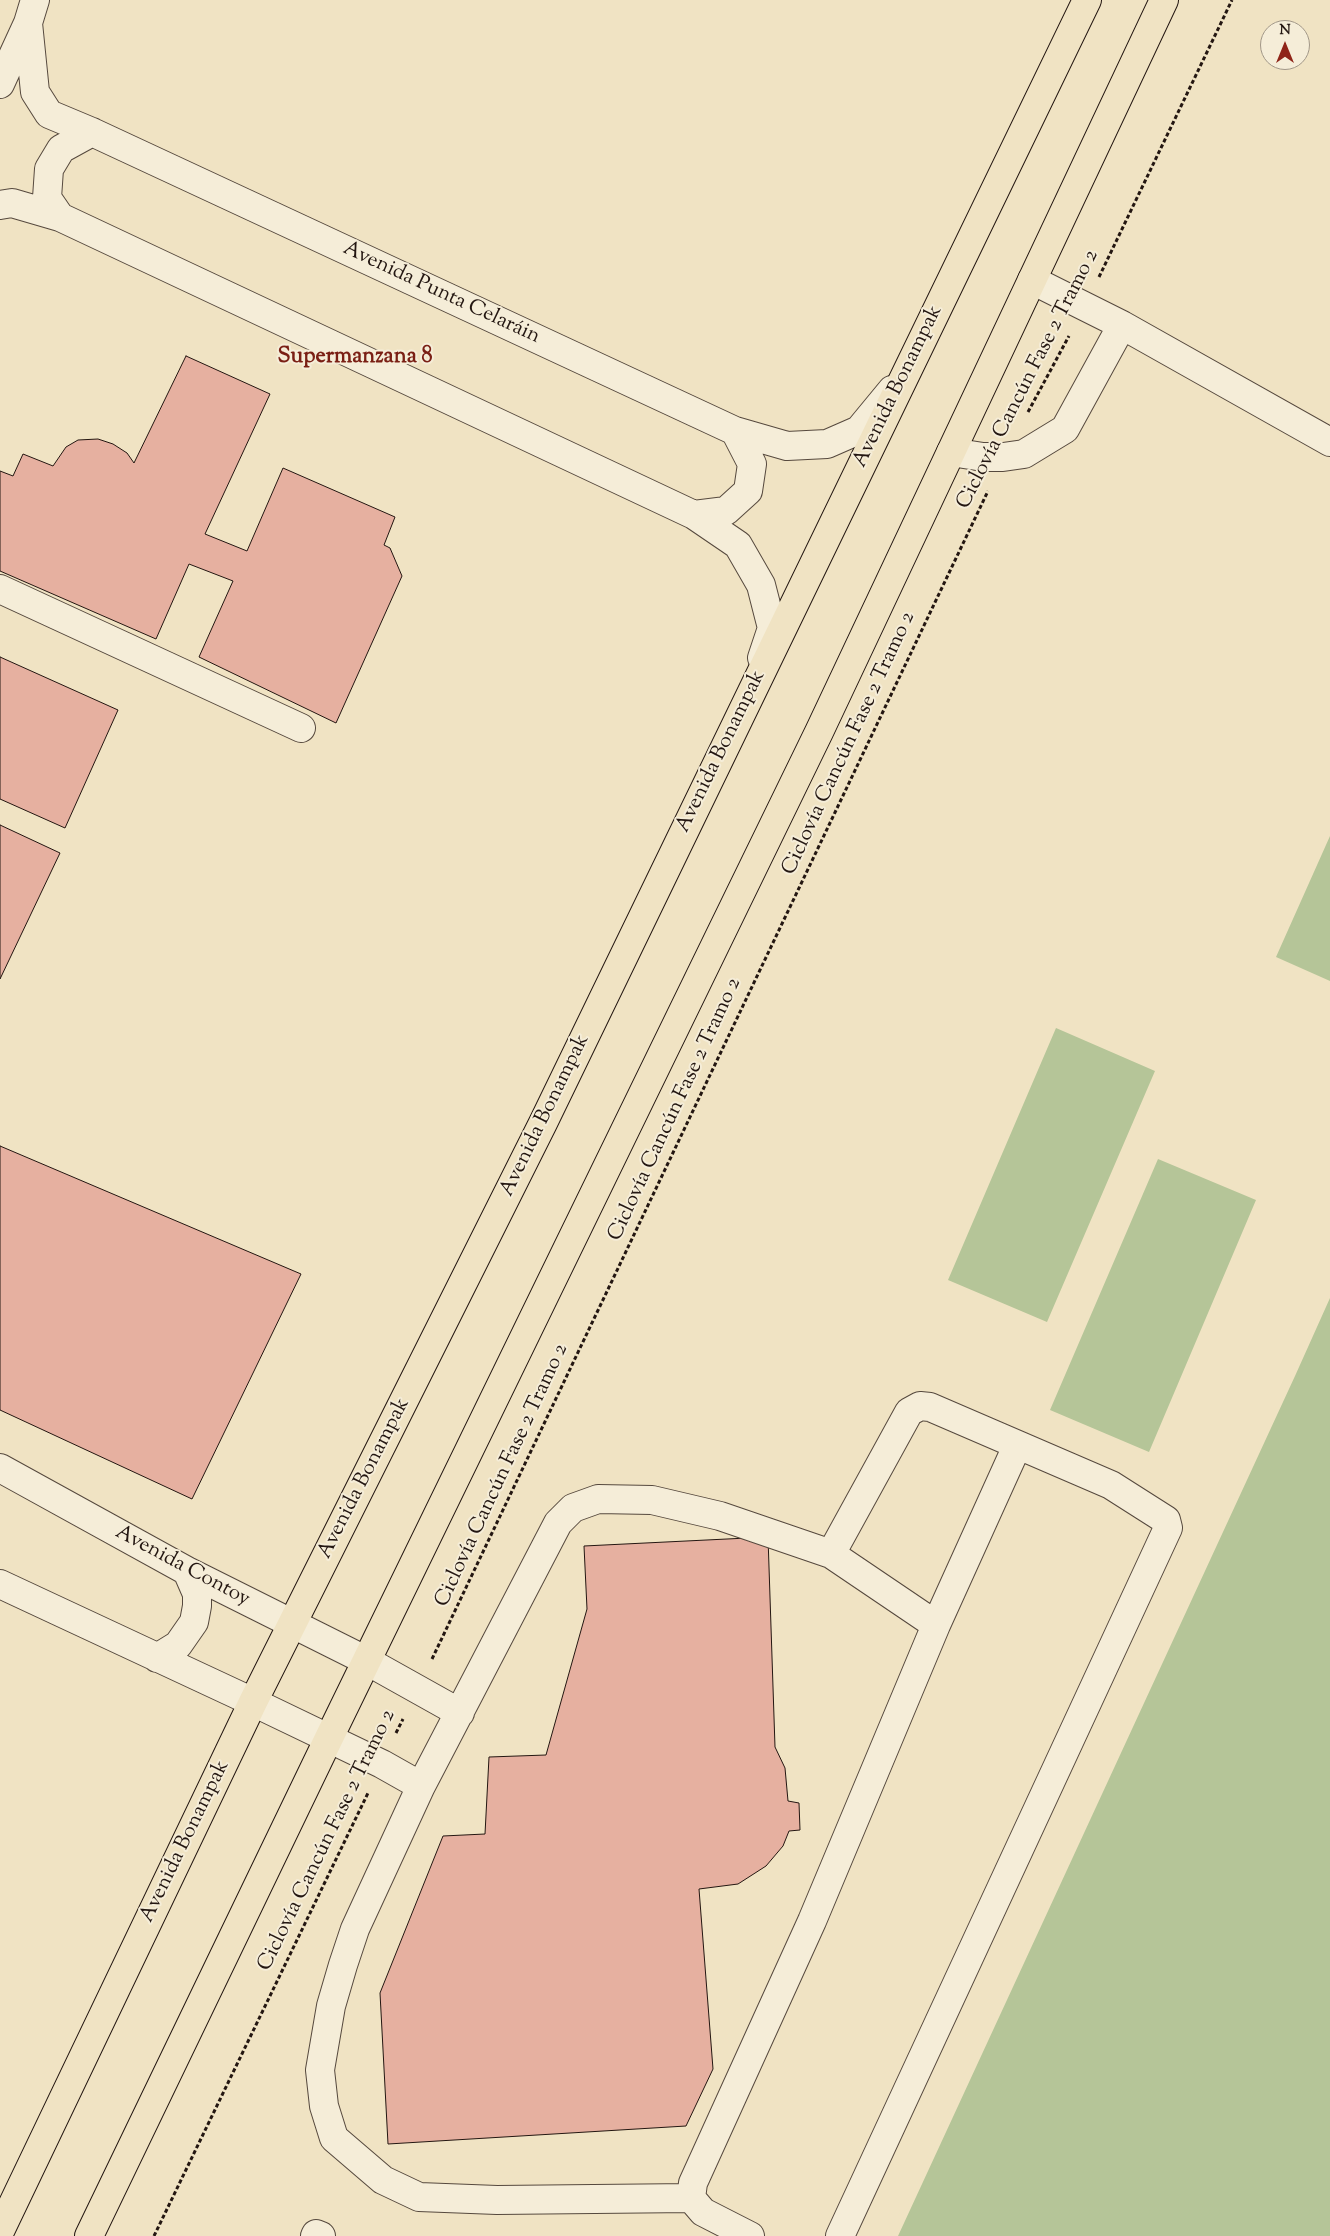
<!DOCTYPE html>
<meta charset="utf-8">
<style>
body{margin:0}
#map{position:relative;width:1330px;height:2236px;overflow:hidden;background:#f0e3c3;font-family:"Sorts Mill Goudy",serif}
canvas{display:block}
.north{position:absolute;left:1260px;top:20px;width:50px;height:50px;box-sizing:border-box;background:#f5edd8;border:1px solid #a19788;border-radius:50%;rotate:0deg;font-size:14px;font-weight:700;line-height:20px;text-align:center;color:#231611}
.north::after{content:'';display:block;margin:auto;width:18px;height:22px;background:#8f2418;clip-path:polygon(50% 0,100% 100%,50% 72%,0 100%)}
</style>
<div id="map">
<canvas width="1330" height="2236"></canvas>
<div class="north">N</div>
</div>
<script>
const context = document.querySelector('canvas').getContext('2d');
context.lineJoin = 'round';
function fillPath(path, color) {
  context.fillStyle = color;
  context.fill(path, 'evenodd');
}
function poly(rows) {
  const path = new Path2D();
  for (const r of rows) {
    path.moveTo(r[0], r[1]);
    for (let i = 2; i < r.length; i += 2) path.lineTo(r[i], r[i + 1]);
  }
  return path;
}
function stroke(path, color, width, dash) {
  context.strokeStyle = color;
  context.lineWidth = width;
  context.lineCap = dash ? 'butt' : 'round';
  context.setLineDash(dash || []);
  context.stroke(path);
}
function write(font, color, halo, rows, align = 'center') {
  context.font = font + ' "Sorts Mill Goudy",serif';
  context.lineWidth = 4;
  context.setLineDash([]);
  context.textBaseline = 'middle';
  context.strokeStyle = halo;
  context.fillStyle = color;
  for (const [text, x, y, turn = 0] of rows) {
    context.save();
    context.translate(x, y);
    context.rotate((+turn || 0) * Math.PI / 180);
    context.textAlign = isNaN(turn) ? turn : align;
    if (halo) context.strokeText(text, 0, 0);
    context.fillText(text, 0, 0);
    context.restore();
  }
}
fillPath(poly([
 [1330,836,1330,981,1276,957],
 [1056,1028,1155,1071,1047,1322,948,1280],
 [1158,1159,1256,1200,1149,1452,1050,1410],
 [1330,1298,1330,2236,898,2236,1295,1376]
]), '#b5c598');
const building = poly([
 [186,356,270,394,205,534,247,551,283,468,395,517,384,545,390,548,402,576,336,723,199,657,233,581,189,564,156,639,0,571,0,471,13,476,23,454,53,466,66,447,78,440,98,439,113,444,127,453,134,463,186,356],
 [0,657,118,710,65,828,0,799,0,657],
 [0,825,60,853,0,979,0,825],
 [0,1146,301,1274,192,1499,0,1410,0,1146],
 [768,1537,775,1747,785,1768,788,1801,799,1803,800,1830,789,1831,783,1846,766,1866,738,1884,699,1889,713,2069,686,2126,388,2144,380,1993,443,1836,485,1834,489,1757,546,1755,587,1609,584,1546,768,1537]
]);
fillPath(building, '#e6b0a0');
stroke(building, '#231611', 1);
const minor = poly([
 [28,23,35,92,49,114,92,132,735,431,787,446,827,444,859,430,892,390],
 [0,84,28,23,35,0],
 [0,205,12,203,60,217,694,515,738,545,761,585,772,628,762,658],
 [60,217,47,198,49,169,61,149,92,132],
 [1032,280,1122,325,1330,442],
 [951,452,983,457,1003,457,1024,454,1065,429,1122,325],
 [694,515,726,511,748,491,752,464,735,431],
 [0,589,301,728],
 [0,1468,187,1571,367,1661,460,1713],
 [831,1554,909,1412,920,1406,930,1407,1111,1485,1166,1520,1168,1528,840,2236],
 [0,1584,253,1702,382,1764,421,1786],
 [157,1658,178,1645,194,1622,197,1606,197,1594,187,1571],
 [691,2198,693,2183,812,1921,936,1625,1017,1446],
 [315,2236,316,2234,321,2236],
 [750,2236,703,2212,691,2198,497,2200,419,2197,383,2180,334,2138,324,2106,320,2070,331,2006,343,1965,355,1929,421,1786,558,1523,573,1508,598,1499,652,1500,720,1516,831,1554,936,1625]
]);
const major = poly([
 [0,2231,253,1702,543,1123,1087,0],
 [89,2236,328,1740,819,732,1164,0]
]);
stroke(minor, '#56493e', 30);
stroke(major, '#231611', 30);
stroke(poly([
 [1099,277,1232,0],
 [1028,412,1069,336],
 [432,1659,988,491],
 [396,1733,403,1719],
 [154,2236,368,1793]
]), '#231611', 3, [4, 2.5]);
stroke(minor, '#f5edd8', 28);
stroke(major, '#f0e3c3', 28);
write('21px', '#231611', '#f5edd8', [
 ["Avenida Punta Celaráin",441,294,25],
 ["Ciclovía Cancún Fase 2 Tramo 2",1029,380,-63],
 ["Avenida Bonampak",899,387,-64],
 ["Ciclovía Cancún Fase 2 Tramo 2",850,744,-65],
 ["Avenida Bonampak",722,752,-64],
 ["Ciclovía Cancún Fase 2 Tramo 2",676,1110,-65],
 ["Avenida Bonampak",546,1116,-64],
 ["Ciclovía Cancún Fase 2 Tramo 2",503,1476,-65],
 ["Avenida Bonampak",365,1479,-63],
 ["Avenida Contoy",182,1567,28],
 ["Ciclovía Cancún Fase 2 Tramo 2",328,1841,-64],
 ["Avenida Bonampak",186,1842,-64]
]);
write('bold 22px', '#7a1f14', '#f5edd8', [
 ["Supermanzana 8",355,358]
]);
</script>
